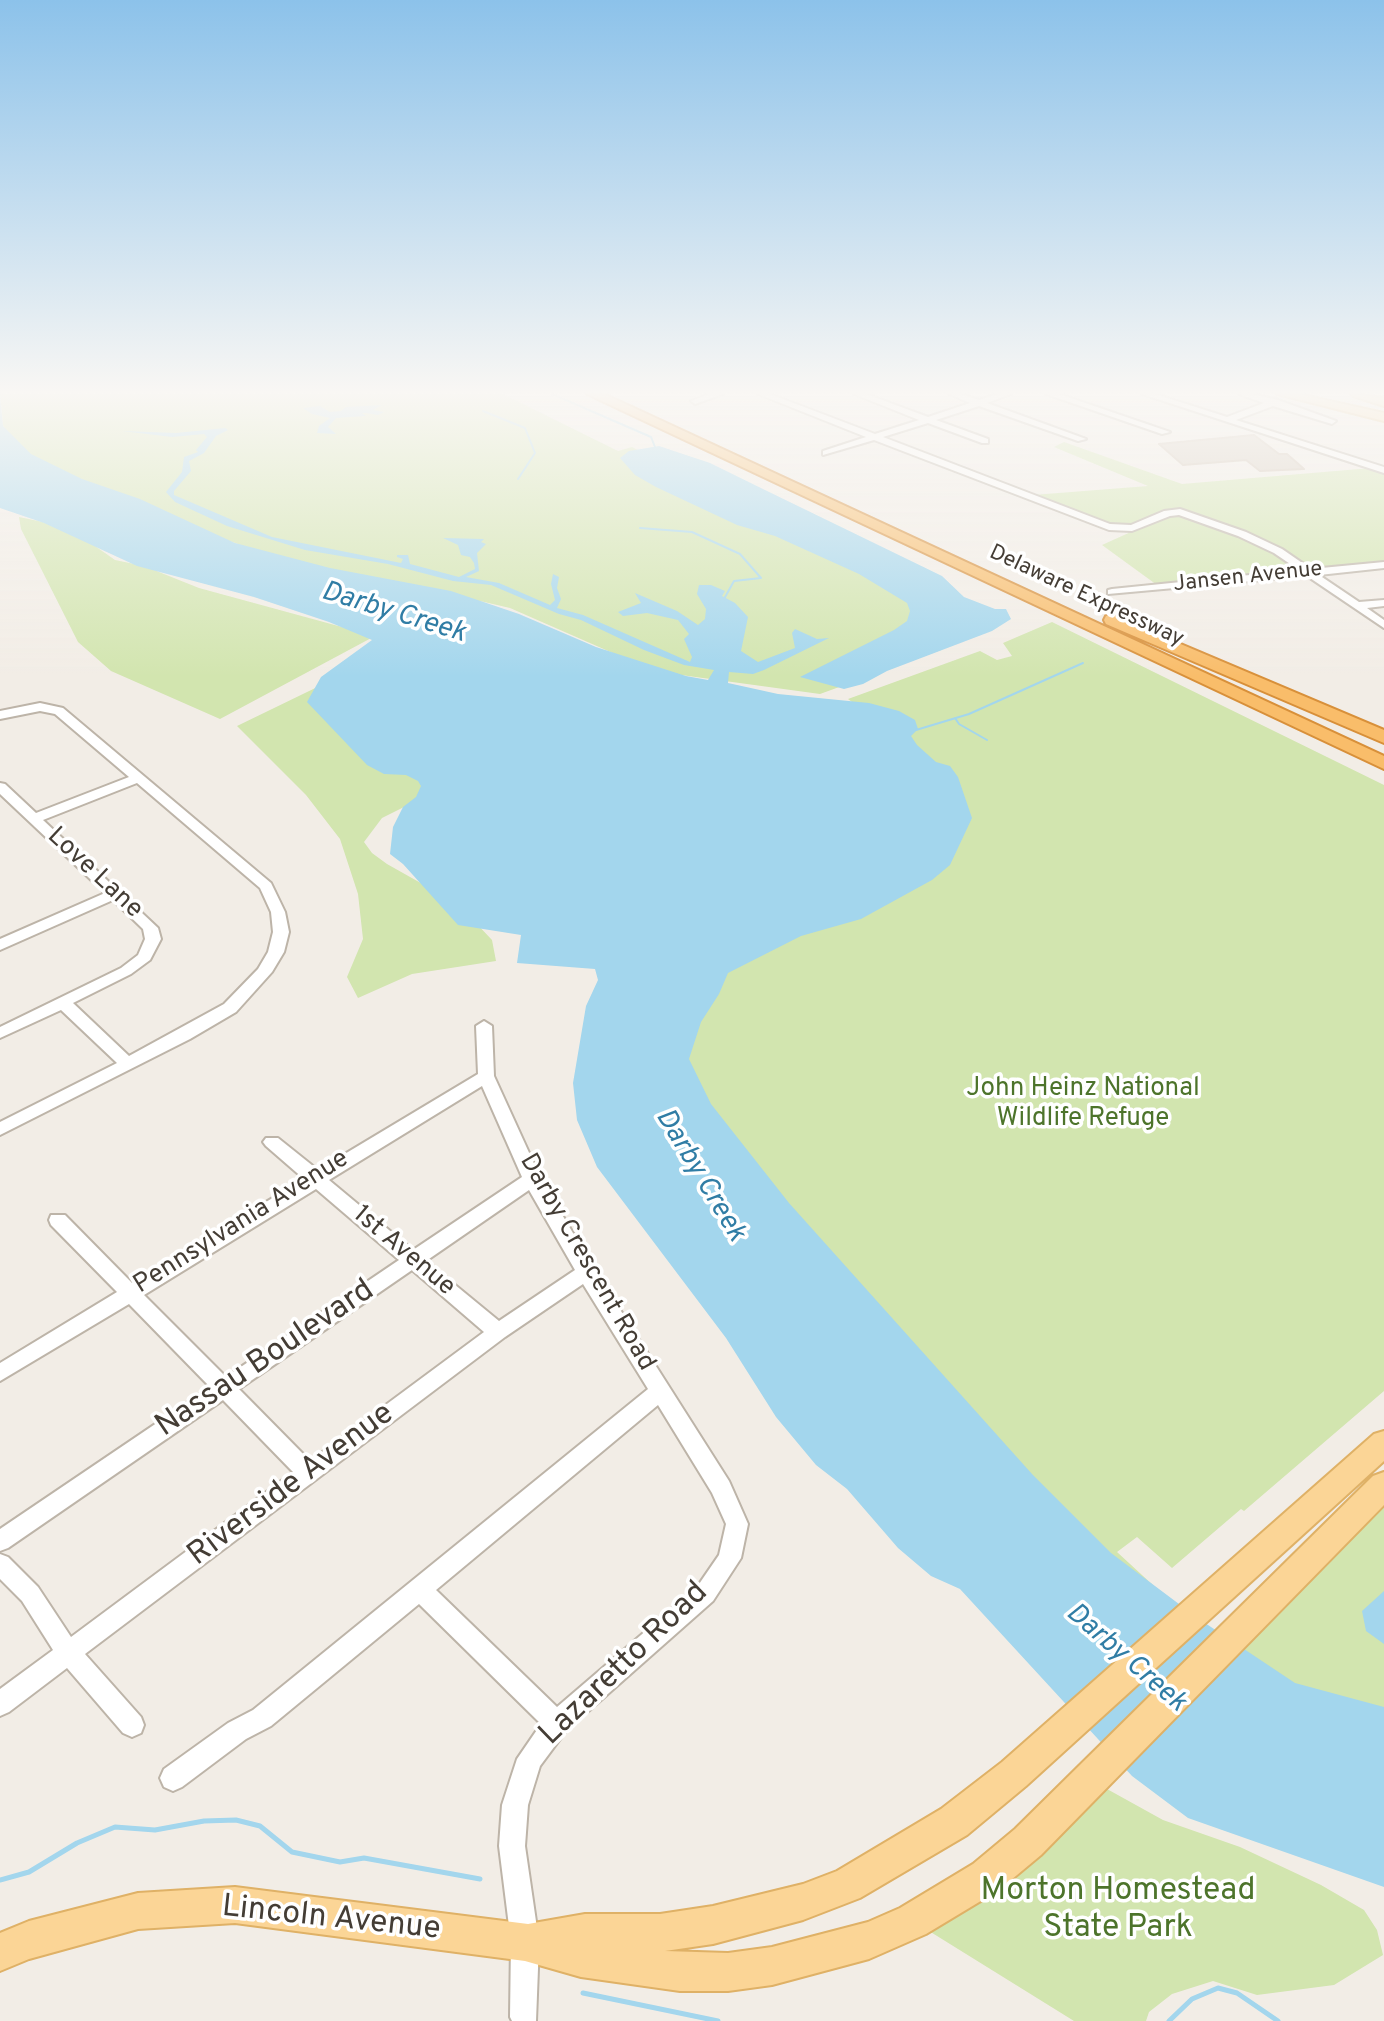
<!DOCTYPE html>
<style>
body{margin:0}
canvas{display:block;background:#f2ede6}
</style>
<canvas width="1384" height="2021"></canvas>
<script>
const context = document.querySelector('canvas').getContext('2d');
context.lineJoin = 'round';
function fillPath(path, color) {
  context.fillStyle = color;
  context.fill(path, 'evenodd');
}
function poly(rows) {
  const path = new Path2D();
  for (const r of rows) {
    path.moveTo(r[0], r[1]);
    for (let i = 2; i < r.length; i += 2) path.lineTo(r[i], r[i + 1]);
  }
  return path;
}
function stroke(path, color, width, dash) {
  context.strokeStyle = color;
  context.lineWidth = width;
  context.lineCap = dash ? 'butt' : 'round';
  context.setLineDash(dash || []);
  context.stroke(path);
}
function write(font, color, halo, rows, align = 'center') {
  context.font = font + ' Overpass,sans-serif';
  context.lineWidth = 7;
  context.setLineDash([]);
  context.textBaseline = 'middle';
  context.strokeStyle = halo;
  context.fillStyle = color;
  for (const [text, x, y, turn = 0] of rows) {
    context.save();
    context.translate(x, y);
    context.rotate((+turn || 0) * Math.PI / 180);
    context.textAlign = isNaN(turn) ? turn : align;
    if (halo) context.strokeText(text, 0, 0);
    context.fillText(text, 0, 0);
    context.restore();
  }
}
fillPath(poly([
 [0,394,503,394,618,451,632,447,906,594,941,650,820,694,681,675,631,661,510,608,480,601,456,602,246,547,52,476,4,434],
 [1064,442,1182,484,1371,468,1384,472,1384,563,1157,585,1102,545,1133,531,1033,495,1148,486,1054,447],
 [19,517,43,522,85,539,115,560,144,566,199,588,375,636,220,719,111,671,78,642,21,529],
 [1052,622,1384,785,1384,1391,1244,1511,1241,1509,1172,1568,1137,1537,1117,1552,1167,1598,1156,1605,990,1452,689,1082,682,1007,852,702,848,699,980,651,997,660,1012,656,1003,643],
 [406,644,440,789,382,818,364,842,372,853,387,864,458,904,492,940,496,961,412,974,358,998,347,977,363,939,358,894,340,839,306,795,237,726],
 [1384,1489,1384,1720,1312,1700,1220,1646],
 [1107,1789,1163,1820,1240,1847,1321,1885,1364,1910,1377,1930,1383,1955,1334,1985,1257,1995,1213,1981,1172,1994,1149,2012,1146,2021,1074,2021,929,1931,1033,1856]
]), '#d2e5af');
fillPath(poly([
 [0,394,3,426,31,454,82,479,140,499,235,543,330,568,451,591,519,614,596,647,686,676,708,680,714,670,684,665,644,650,581,620,559,614,491,585,453,581,388,564,305,550,227,526,175,502,166,492,182,472,184,457,198,452,196,450,207,437,204,434,172,437,122,431,176,433,225,428,228,430,216,436,204,453,189,461,191,471,174,491,174,495,272,537,401,563,403,559,397,557,397,555,408,555,410,564,459,577,475,569,474,563,470,557,461,555,458,545,443,538,484,539,481,542,486,544,477,553,479,571,466,577,499,583,550,605,555,600,551,584,553,574,559,577,557,588,561,599,557,608,583,615,690,662,692,657,684,639,689,634,678,620,647,613,623,616,618,612,641,603,635,593,677,611,698,625,705,619,706,609,697,594,699,585,711,585,725,591,722,596,735,603,748,617,741,651,758,662,795,648,792,633,795,629,817,639,829,638,764,670,753,674,729,672,728,683,778,694,869,703,899,711,915,720,918,729,911,736,917,745,936,762,950,766,958,777,972,818,950,865,932,880,861,919,801,936,728,973,719,994,701,1022,689,1059,711,1104,789,1203,1032,1474,1111,1553,1199,1619,1295,1683,1384,1707,1384,1887,1188,1818,1132,1776,960,1589,931,1576,898,1548,847,1489,816,1465,776,1417,726,1338,597,1167,577,1120,573,1083,586,1006,598,980,595,969,517,963,521,935,458,925,403,864,390,854,393,827,403,807,416,797,421,786,418,781,406,775,384,774,367,765,307,702,321,677,372,640,329,622,254,597,137,566,44,523,0,508],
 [382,405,373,410,384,412,378,415,366,413,362,413,366,416,336,418,328,427,336,434,317,433,319,426,330,418,312,414,303,408,320,406,330,412,341,411,346,407],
 [659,446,710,463,765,490,942,576,964,597,995,609,1006,609,1011,619,992,631,887,671,863,684,844,689,800,677,894,630,907,621,910,611,907,603,859,574,775,536,737,525,656,487,635,475,620,458,629,451],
 [1384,1591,1384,1644,1366,1631,1362,1611]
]), '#a3d6ed');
stroke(poly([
 [552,394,651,437,655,447],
 [483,411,525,428,535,453,518,479],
 [640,528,692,532,740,554,761,578,734,581,724,599],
 [955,718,959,724,987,740],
 [916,730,969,714,1083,663]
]), '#a3d6ed', 2);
stroke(poly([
 [0,1880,29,1872,77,1843,115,1827,155,1830,204,1821,236,1820,260,1826,292,1852,340,1862,364,1858,480,1879],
 [583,1993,718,2021],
 [1169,2021,1192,1999,1218,1988,1237,1993,1278,2021]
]), '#a3d6ed', 5);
const building = poly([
 [1254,435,1279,454,1287,454,1304,469,1260,471,1246,460,1183,465,1159,444,1254,435]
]);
fillPath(building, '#d6cbbe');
stroke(building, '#cebfaf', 2);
const minor = poly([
 [709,394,723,394,695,404,691,401,709,394],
 [758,394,770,394,875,434,919,420,854,394,866,394,928,417,970,403,949,394,961,394,979,400,998,394,1011,394,987,403,1086,439,1078,441,979,406,936,420,988,439,988,443,982,443,928,423,883,437,1110,524,1131,525,1164,511,1180,509,1246,532,1282,549,1311,569,1384,562,1384,568,1319,575,1359,602,1384,600,1384,606,1367,608,1384,620,1384,628,1307,576,1108,594,1108,590,1112,589,1299,570,1274,553,1238,536,1179,515,1170,516,1132,531,1109,530,874,440,823,455,823,451,866,437,758,394],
 [1046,394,1059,394,1170,432,1162,434,1046,394],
 [1142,394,1155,394,1227,417,1264,403,1239,394,1252,394,1278,400,1336,421,1332,424,1273,406,1236,420,1384,467,1384,473,1142,394],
 [40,703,63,708,271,883,285,912,289,932,284,952,272,972,236,1012,190,1039,0,1135,0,1122,117,1063,61,1010,0,1038,0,1027,121,968,138,955,145,939,143,929,113,900,0,950,0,939,105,893,0,794,0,783,5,784,36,813,129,777,55,714,40,711,0,719,0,711,40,703],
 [137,783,260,888,271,912,273,932,268,952,258,969,224,1004,129,1056,73,1003,131,974,150,960,161,939,158,928,43,820,137,783],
 [484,1021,492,1026,494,1076,541,1179,593,1267,729,1481,748,1524,741,1558,713,1601,566,1731,540,1766,528,1805,525,1846,539,1942,536,2021,512,2021,510,2017,511,1942,499,1846,502,1805,517,1759,541,1724,419,1604,271,1726,246,1739,182,1787,173,1791,164,1787,160,1778,164,1769,228,1723,253,1710,648,1389,583,1284,505,1337,85,1654,141,1717,144,1725,141,1733,132,1737,123,1733,67,1668,9,1712,0,1716,0,1689,53,1650,22,1601,0,1579,0,1554,8,1557,38,1587,71,1637,293,1472,223,1400,8,1548,0,1551,0,1529,210,1387,129,1304,0,1381,0,1363,117,1292,51,1225,49,1220,51,1215,65,1215,132,1283,304,1179,266,1146,263,1142,266,1138,278,1138,318,1170,478,1074,476,1026,484,1021],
 [482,1086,522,1177,413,1250,329,1180,482,1086],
 [316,1189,399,1260,226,1377,144,1295,316,1189],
 [529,1190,575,1270,499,1321,426,1261,529,1190],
 [412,1270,484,1332,310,1461,239,1389,412,1270],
 [658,1405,712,1493,726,1524,719,1555,697,1587,557,1707,436,1590,658,1405]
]);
const major = poly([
 [1277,394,1299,394,1384,413,1384,421,1277,394],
 [1351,394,1384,398,1384,406,1353,396,1351,394],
 [1384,1431,1384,1461,1026,1786,967,1835,860,1898,803,1920,713,1944,665,1951,728,1953,772,1947,868,1922,900,1908,973,1864,1015,1829,1373,1476,1384,1472,1384,1505,1041,1855,999,1890,926,1934,869,1959,772,1985,728,1991,680,1991,581,1977,525,1961,235,1923,138,1929,29,1959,0,1971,0,1933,29,1921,138,1893,235,1887,528,1924,585,1914,660,1914,713,1906,803,1884,837,1871,941,1809,1002,1762,1374,1434,1384,1431]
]);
const highway = poly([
 [587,394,604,394,1384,756,1384,769,587,394],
 [1112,615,1384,730,1384,743,1106,624,1104,620,1106,616,1112,615]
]);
stroke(minor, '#bdb4a8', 4);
stroke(major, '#dfb166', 4);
stroke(highway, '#d8903a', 4);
fillPath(minor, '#fff');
fillPath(major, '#fbd596');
fillPath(highway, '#f9bd6a');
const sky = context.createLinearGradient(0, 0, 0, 677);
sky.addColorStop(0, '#8cc2ea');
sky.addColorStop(0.58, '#f9f7f4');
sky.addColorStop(1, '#f9f7f400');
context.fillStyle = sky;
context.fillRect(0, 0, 1384, 677);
write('22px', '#443d35', '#fff', [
 ["Jansen Avenue",1248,578,-6],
 ["Delaware Expressway",1086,597,25]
]);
write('26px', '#443d35', '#fff', [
 ["Love Lane",94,874,43],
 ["Pennsylvania Avenue",242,1223,-32],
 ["1st Avenue",403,1252,40],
 ["Darby Crescent Road",586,1263,60]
]);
write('26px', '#4d742b', '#fff', [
 ["John Heinz National",1083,1090],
 ["Wildlife Refuge",1083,1120]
]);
write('italic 28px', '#307da5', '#fff', [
 ["Darby Creek",393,614,17],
 ["Darby Creek",699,1176,59],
 ["Darby Creek",1125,1659,41]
]);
write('32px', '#443d35', '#fff', [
 ["Nassau Boulevard",266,1360,-34],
 ["Riverside Avenue",292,1486,-37],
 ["Lazaretto Road",625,1665,-44],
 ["Lincoln Avenue",331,1920,6]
]);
write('32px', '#4d742b', '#fff', [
 ["Morton Homestead",1118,1893],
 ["State Park",1118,1930]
]);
</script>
